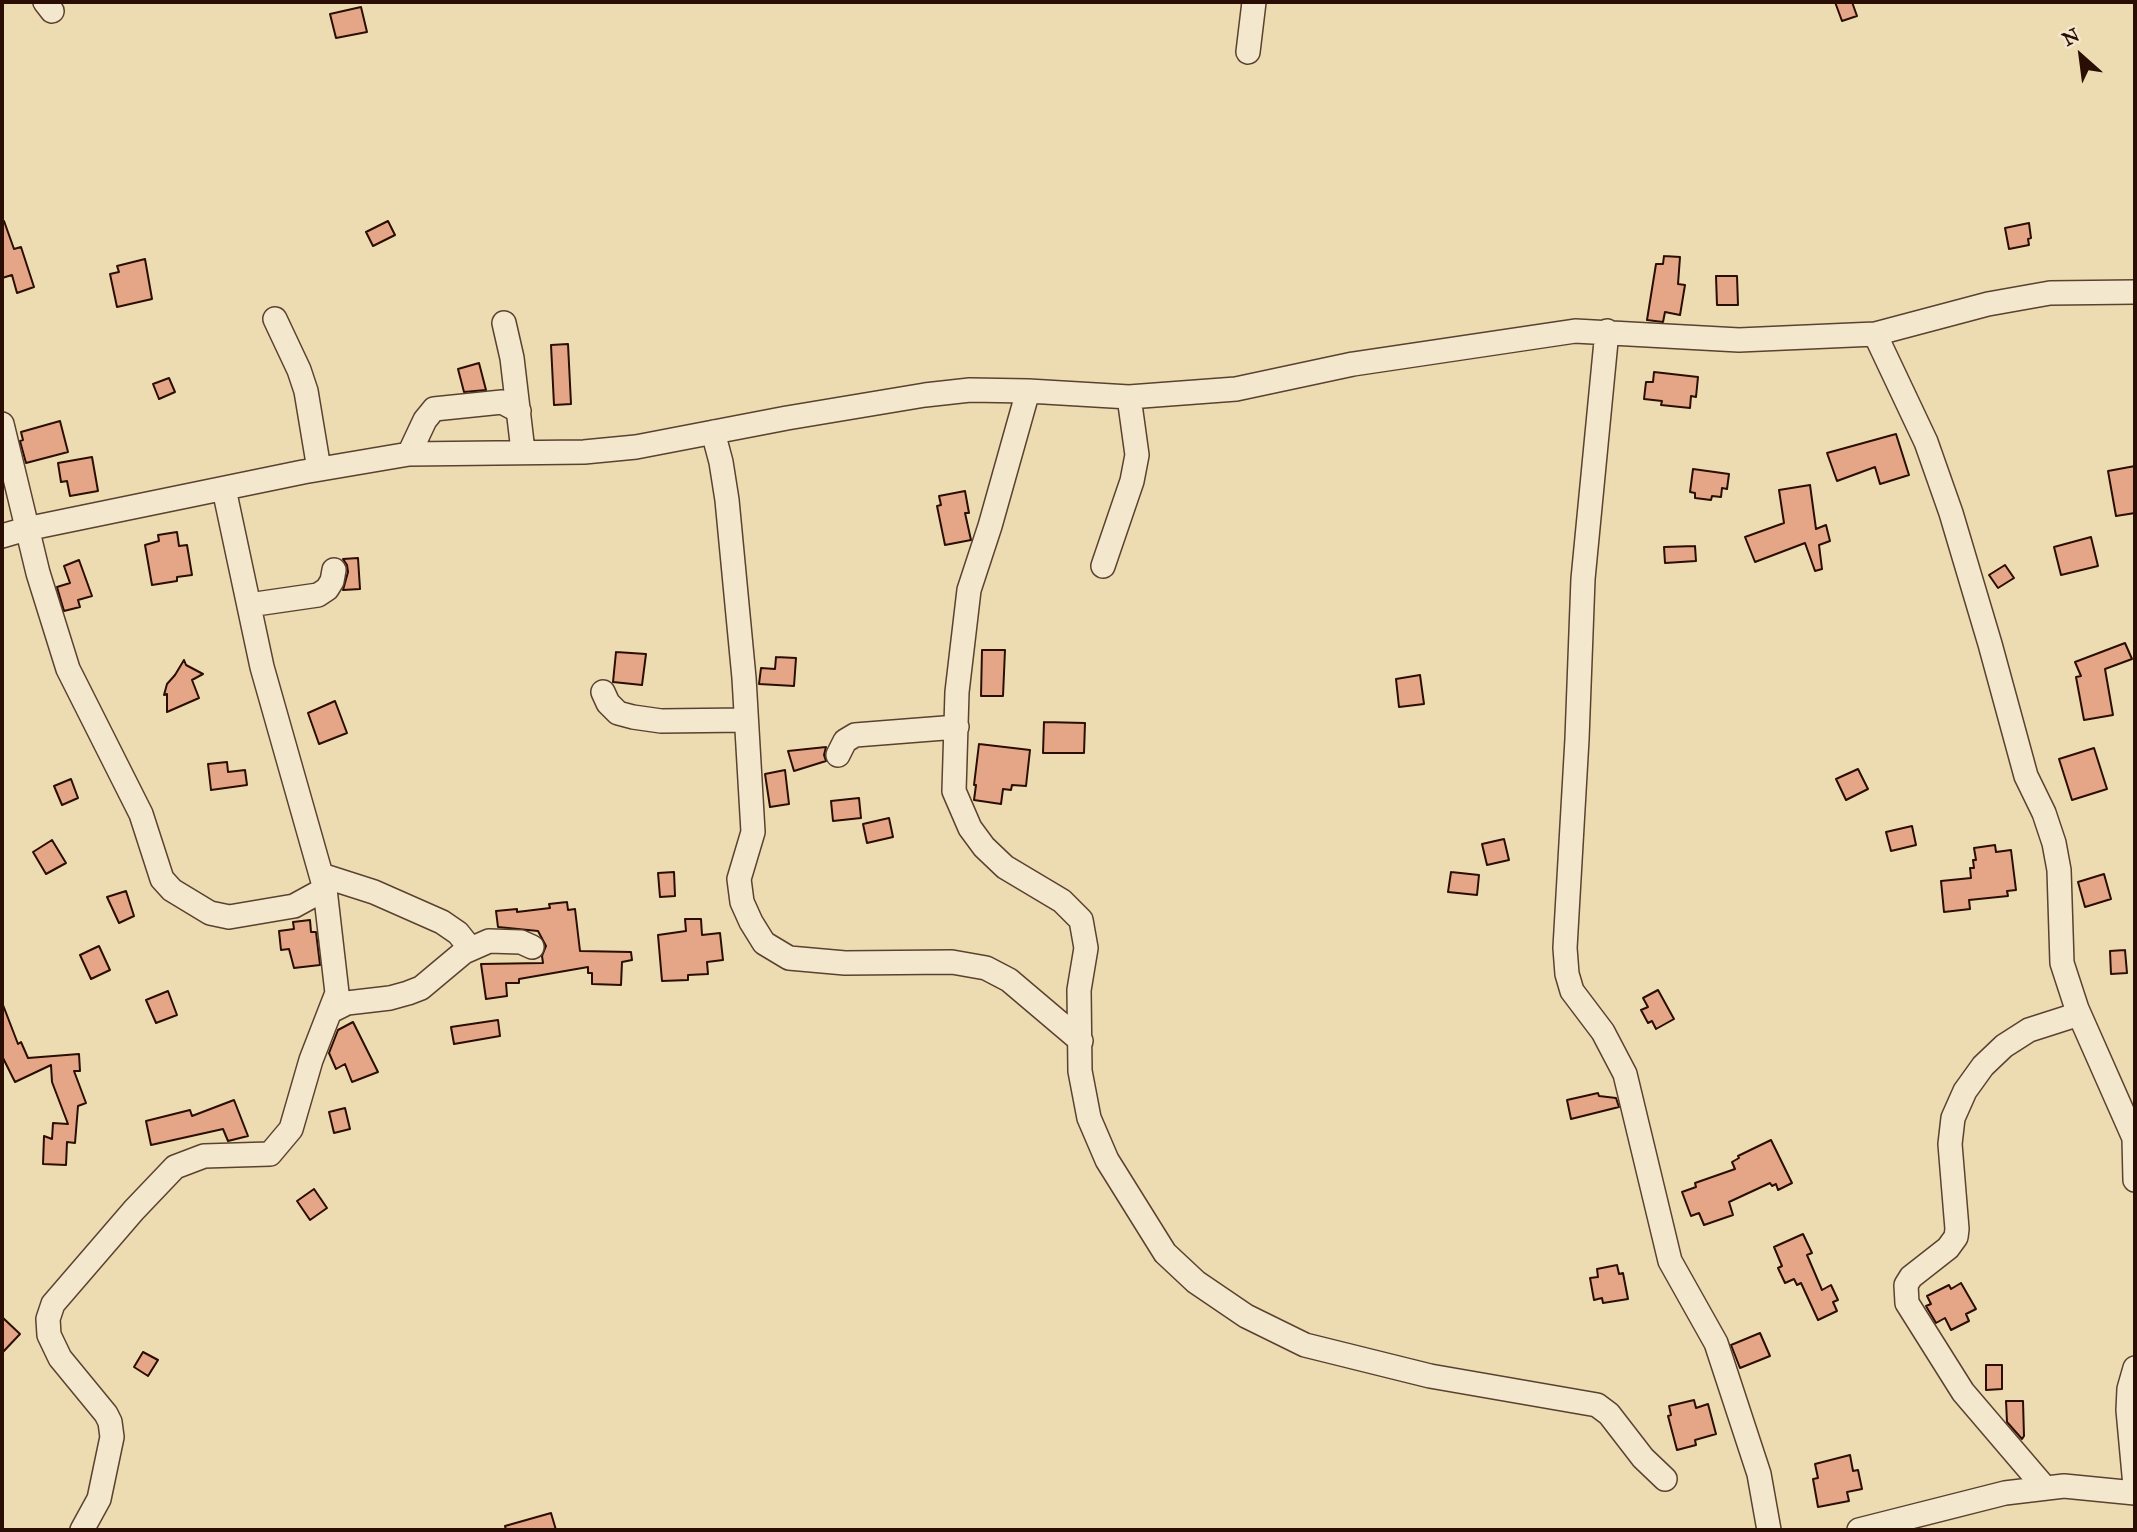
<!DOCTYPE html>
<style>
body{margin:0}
#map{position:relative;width:2137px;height:1532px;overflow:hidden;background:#eddbb2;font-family:"IM FELL Great Primer",serif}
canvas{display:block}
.frame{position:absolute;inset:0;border:4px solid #2a0e03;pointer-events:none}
.north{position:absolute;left:2046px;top:21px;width:70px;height:70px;-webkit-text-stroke:5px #f3e8cd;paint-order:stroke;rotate:332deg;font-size:19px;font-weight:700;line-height:28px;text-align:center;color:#2a0e03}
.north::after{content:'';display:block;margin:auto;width:24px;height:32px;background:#2a0e03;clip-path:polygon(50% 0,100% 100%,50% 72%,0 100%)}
</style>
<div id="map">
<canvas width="2137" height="1532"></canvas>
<div class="frame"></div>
<div class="north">N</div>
</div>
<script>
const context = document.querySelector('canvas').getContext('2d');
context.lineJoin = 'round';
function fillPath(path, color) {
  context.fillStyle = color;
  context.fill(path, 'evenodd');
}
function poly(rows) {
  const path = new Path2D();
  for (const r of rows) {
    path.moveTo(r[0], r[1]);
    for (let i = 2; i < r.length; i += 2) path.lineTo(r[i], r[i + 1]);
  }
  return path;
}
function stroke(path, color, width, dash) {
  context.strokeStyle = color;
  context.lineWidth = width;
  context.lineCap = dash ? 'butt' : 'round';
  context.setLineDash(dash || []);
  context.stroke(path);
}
const building = poly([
 [1835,2,1852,2,1857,16,1842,21,1835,2],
 [361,7,367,32,336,38,330,14,361,7],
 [4,221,14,249,21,247,34,287,17,293,12,275,2,278,2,222,4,221],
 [388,221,395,235,373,246,366,232,388,221],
 [2029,223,2031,238,2028,239,2029,245,2009,249,2005,228,2029,223],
 [1664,256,1680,257,1678,284,1685,285,1680,315,1665,312,1663,322,1647,320,1656,264,1663,264,1664,256],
 [145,259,152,299,117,307,110,274,119,272,117,266,145,259],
 [1716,276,1737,276,1738,305,1717,305,1716,276],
 [568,344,571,404,554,405,551,345,568,344],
 [479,363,486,390,464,392,458,369,479,363],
 [1654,372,1698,377,1696,397,1691,396,1690,408,1661,405,1662,401,1644,399,1646,382,1653,382,1654,372],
 [169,378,175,392,159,399,153,384,169,378],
 [60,421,68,452,26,463,20,441,23,440,21,432,60,421],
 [1896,434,1909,475,1880,484,1875,467,1837,481,1827,453,1896,434],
 [92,457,98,491,70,496,67,481,61,482,58,463,92,457],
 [2135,466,2135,513,2116,516,2108,471,2135,466],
 [1693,469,1729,474,1727,489,1722,488,1721,497,1712,496,1711,500,1695,498,1695,493,1690,492,1693,469],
 [1810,485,1816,529,1826,525,1830,541,1819,545,1822,569,1815,571,1805,543,1755,562,1745,537,1784,523,1779,490,1810,485],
 [965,491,969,513,965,513,971,540,945,545,937,506,941,505,939,496,965,491],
 [177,532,179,546,187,545,192,575,177,577,177,581,152,585,145,545,159,541,158,535,177,532],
 [2091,537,2098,566,2061,575,2054,547,2091,537],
 [1695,546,1696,561,1665,563,1664,547,1695,546],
 [358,558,360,589,343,590,348,572,347,565,343,559,358,558],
 [79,560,92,596,78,600,80,607,64,611,57,587,70,583,64,566,79,560],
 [2005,565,2014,578,1998,588,1989,575,2005,565],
 [2125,643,2132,659,2105,669,2113,715,2084,720,2076,677,2081,676,2075,662,2125,643],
 [982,650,1005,650,1003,696,981,696,982,650],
 [616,652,646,654,642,685,613,682,616,652],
 [776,657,796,658,794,686,759,684,761,668,775,669,776,657],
 [184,660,186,665,203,674,192,680,199,698,167,712,167,694,164,695,167,684,175,675,184,660],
 [1420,675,1424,704,1399,707,1396,679,1420,675],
 [335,701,347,733,319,744,308,713,335,701],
 [1044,722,1085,723,1084,753,1043,753,1044,722],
 [979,744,1030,750,1026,786,1012,785,1011,790,1003,789,1001,804,974,800,976,785,974,785,979,744],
 [826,747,824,755,826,761,794,771,788,751,826,747],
 [2094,748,2107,789,2072,800,2059,759,2094,748],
 [227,762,228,772,245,770,247,785,211,790,208,764,227,762],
 [1858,769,1868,789,1846,800,1836,779,1858,769],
 [785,770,789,804,770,807,765,774,785,770],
 [71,779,78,798,62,805,54,786,71,779],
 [859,798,861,818,833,821,831,801,859,798],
 [889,818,893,837,867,843,863,824,889,818],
 [1912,826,1916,845,1891,851,1886,832,1912,826],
 [1504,839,1509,860,1487,865,1482,844,1504,839],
 [52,840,66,863,46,874,33,852,52,840],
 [1995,845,1996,852,2011,850,2016,890,2007,891,2008,896,1969,900,1970,909,1944,912,1941,881,1971,878,1970,868,1974,868,1973,860,1976,860,1974,848,1995,845],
 [674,872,675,896,660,897,658,873,674,872],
 [1451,872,1479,875,1477,895,1448,892,1451,872],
 [2104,874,2111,899,2085,907,2078,882,2104,874],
 [126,891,134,916,119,923,107,897,126,891],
 [567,902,568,910,575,909,580,951,631,952,632,960,622,962,621,985,592,984,592,973,588,973,588,967,519,979,519,983,506,983,507,996,486,999,481,964,543,963,542,956,546,946,538,931,498,927,496,911,517,909,517,912,550,908,549,904,567,902],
 [685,919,701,919,702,935,720,933,723,960,707,962,708,974,688,975,688,980,662,981,658,935,686,931,685,919],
 [310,920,311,932,316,932,320,965,294,968,289,949,281,950,279,931,294,929,293,922,310,920],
 [99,946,110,970,91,979,80,955,99,946],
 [2125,950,2127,973,2111,974,2110,951,2125,950],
 [1658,990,1674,1019,1656,1029,1652,1021,1648,1023,1641,1010,1648,1007,1643,998,1658,990],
 [168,991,177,1015,156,1023,146,1000,168,991],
 [3,1005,18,1044,21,1042,28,1058,79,1054,80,1071,74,1071,86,1103,78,1106,75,1143,67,1142,66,1165,43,1164,44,1136,52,1139,53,1123,68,1124,52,1082,51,1065,15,1082,2,1056,3,1005],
 [498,1020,500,1036,454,1044,451,1027,498,1020],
 [353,1022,378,1072,352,1082,345,1064,336,1069,329,1053,338,1030,353,1022],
 [1598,1093,1599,1096,1616,1098,1619,1107,1571,1119,1567,1100,1598,1093],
 [234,1100,248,1136,228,1141,223,1129,151,1145,146,1121,190,1110,192,1116,234,1100],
 [345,1108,350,1129,334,1133,329,1112,345,1108],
 [1771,1140,1792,1183,1778,1190,1776,1184,1772,1186,1770,1183,1729,1202,1733,1215,1704,1225,1699,1213,1691,1216,1682,1192,1696,1187,1695,1183,1735,1169,1732,1162,1739,1158,1738,1156,1771,1140],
 [314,1189,327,1208,310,1220,297,1201,314,1189],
 [1803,1234,1812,1253,1807,1255,1822,1290,1831,1285,1838,1300,1833,1302,1837,1311,1818,1320,1801,1283,1797,1285,1794,1279,1785,1283,1778,1268,1782,1266,1774,1247,1803,1234],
 [1617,1265,1619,1274,1623,1273,1628,1299,1603,1303,1602,1298,1594,1300,1590,1278,1598,1277,1597,1269,1617,1265],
 [1961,1283,1976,1309,1966,1314,1969,1321,1951,1330,1945,1318,1936,1323,1926,1306,1931,1304,1927,1296,1949,1285,1951,1289,1961,1283],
 [2,1317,20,1334,2,1353,2,1317],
 [1760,1333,1770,1356,1740,1368,1731,1345,1760,1333],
 [143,1352,158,1360,148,1376,134,1367,143,1352],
 [1986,1365,2002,1365,2002,1389,1986,1390,1986,1365],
 [1694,1400,1696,1408,1708,1404,1716,1434,1695,1440,1696,1445,1677,1450,1668,1416,1671,1415,1669,1406,1694,1400],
 [2006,1401,2023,1401,2024,1436,2022,1439,2007,1422,2006,1401],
 [1850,1455,1853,1471,1858,1470,1862,1489,1847,1492,1849,1501,1818,1507,1813,1479,1818,1478,1815,1464,1850,1455],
 [551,1513,556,1530,506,1530,505,1526,551,1513]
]);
fillPath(building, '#e5a687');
stroke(building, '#2a0e03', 2);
const street = poly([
 [45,2,52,11],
 [1248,52,1254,2],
 [275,319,299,370,306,391,319,469],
 [504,323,512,358,523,451],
 [1607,331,1583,579,1577,739,1565,948,1567,974,1572,991,1603,1032,1625,1074,1670,1261,1716,1343,1759,1474,1769,1530],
 [1875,334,1926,442,1951,513,1990,644,2026,776,2044,813,2054,843,2059,870,2062,963,2077,1009,2134,1138,2135,1180],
 [1028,391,990,526,969,590,957,692,954,791,970,828,984,847,1005,867,1062,901,1081,920,1086,948,1079,990,1080,1071,1089,1118,1107,1160,1165,1253,1196,1282,1246,1316,1305,1345,1430,1376,1597,1405,1609,1414,1643,1458,1665,1479],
 [2,424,38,573,68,669,141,814,162,879,172,890,210,913,229,917,294,906,325,889],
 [713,432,721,462,727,500,744,678,753,832,739,879,742,902,751,922,764,943,789,958,845,963,952,962,986,968,1009,980,1081,1041],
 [409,454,425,420,434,409,502,402,519,411],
 [2,536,26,529,303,472,409,454,584,452,636,447,787,418,925,395,970,390,1028,391,1129,397,1236,389,1353,364,1575,331,1739,340,1875,334,1988,304,2050,293,2135,292],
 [1103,566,1132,481,1137,455,1129,397],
 [249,605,318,595,327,589,332,581,334,570],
 [603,692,608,703,618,713,633,717,661,721,745,720],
 [838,755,845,741,855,735,957,727],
 [321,875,374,892,442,922,458,933,470,948],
 [331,1011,347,1003,390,998,408,993,421,988,464,952,489,941,521,942,532,947],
 [2135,1368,2129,1389,2128,1410,2135,1486],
 [2045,1488,1963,1392,1907,1303,1906,1285,1911,1277,1948,1248,1956,1237,1957,1229,1950,1144,1953,1118,1965,1091,1983,1066,2004,1046,2029,1030,2079,1014],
 [82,1530,99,1499,112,1437,110,1422,106,1414,60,1358,49,1335,48,1319,53,1304,134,1210,175,1167,204,1156,270,1154,291,1129,311,1060,337,993,325,889,262,667,224,489],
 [1859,1530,2005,1493,2064,1486,2135,1493]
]);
stroke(street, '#5b412f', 26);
stroke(street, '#f3e8cd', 23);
</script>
